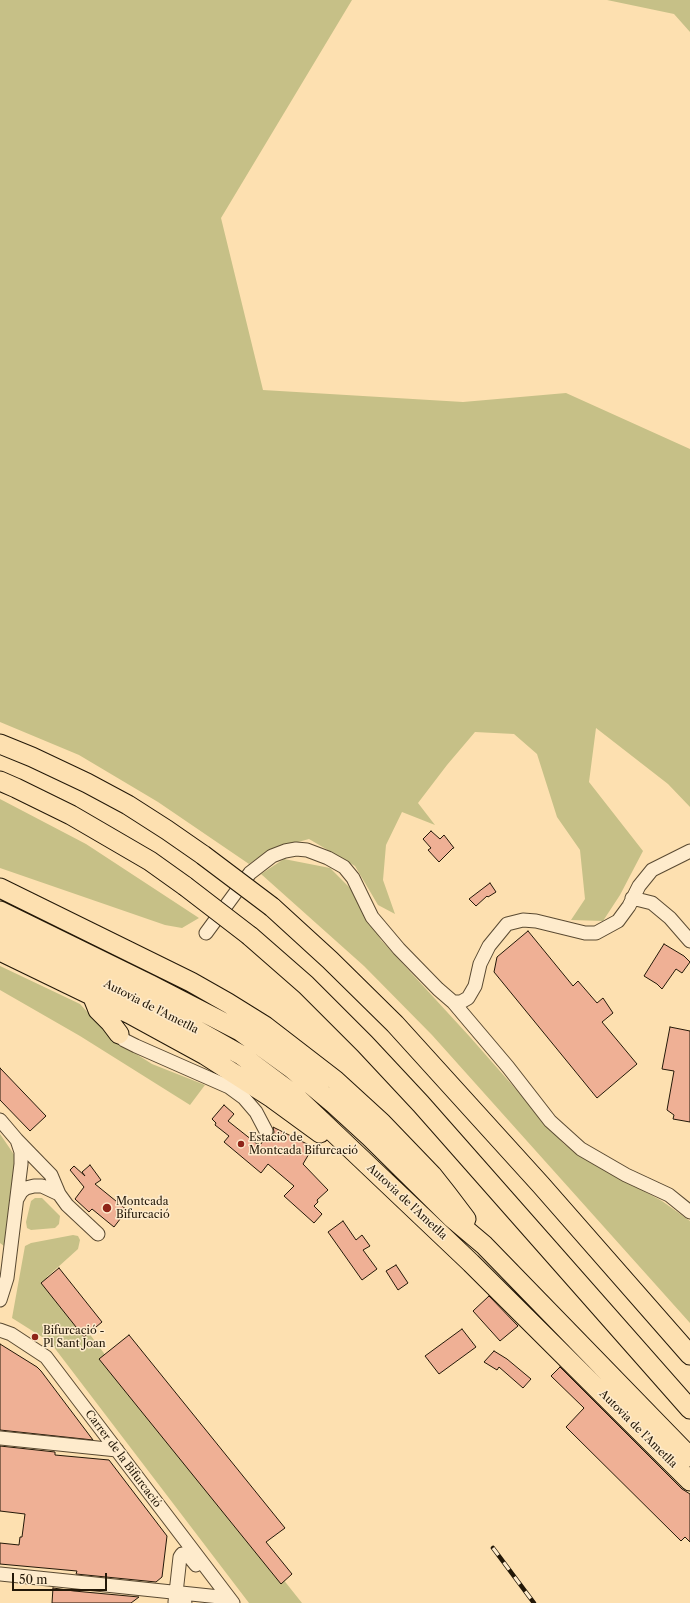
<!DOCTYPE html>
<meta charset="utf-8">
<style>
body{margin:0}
#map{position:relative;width:690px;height:1603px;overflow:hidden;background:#fde0b0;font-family:"Libre Caslon Text",serif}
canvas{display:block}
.scale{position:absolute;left:12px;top:1573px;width:95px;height:18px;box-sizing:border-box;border:2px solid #231808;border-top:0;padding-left:5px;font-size:12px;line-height:14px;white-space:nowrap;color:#231808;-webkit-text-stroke:3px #feebcc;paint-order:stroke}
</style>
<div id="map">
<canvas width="690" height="1603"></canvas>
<div class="scale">50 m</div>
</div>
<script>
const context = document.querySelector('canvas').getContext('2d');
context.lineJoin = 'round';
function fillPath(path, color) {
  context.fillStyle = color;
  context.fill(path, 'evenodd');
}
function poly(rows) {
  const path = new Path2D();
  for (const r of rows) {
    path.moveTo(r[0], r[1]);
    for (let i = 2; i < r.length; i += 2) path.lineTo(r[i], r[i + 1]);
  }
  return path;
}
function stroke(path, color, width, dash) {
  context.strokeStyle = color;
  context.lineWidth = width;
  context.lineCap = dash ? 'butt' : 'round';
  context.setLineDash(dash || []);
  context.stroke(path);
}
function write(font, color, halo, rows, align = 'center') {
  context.font = font + ' "Libre Caslon Text",serif';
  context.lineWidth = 3;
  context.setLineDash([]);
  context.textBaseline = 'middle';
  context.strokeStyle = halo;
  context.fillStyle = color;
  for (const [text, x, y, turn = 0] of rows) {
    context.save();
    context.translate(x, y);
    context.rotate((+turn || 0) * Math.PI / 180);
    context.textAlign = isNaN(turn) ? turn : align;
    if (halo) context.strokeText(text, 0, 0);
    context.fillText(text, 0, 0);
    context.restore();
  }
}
fillPath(poly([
 [0,0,352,0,221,218,263,390,463,402,566,393,690,449,690,807,668,784,596,728,589,782,643,851,620,895,603,921,571,920,585,899,580,850,557,817,537,754,514,734,475,732,447,765,418,803,435,825,402,812,386,845,383,880,395,914,378,905,355,866,309,839,269,850,249,864,158,802,79,755,0,722],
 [607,0,690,0,690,32,674,14],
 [0,799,86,844,199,918,182,928,165,925,0,868],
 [284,859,330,868,351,889,381,940,470,1037,564,1144,583,1158,662,1201,690,1221,690,1323,432,1035,364,966,261,874],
 [0,966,80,1004,111,1038,152,1064,205,1085,190,1105,80,1036,0,990],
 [0,1134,15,1156,4,1246,0,1243],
 [35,1198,42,1198,60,1216,59,1224,55,1228,31,1230,27,1228,26,1222,31,1201],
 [73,1235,78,1236,80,1240,78,1249,47,1277,121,1376,302,1603,249,1603,50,1342,12,1318,25,1246,31,1243]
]), '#c6c087');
const building = poly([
 [431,831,440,839,444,835,454,848,453,848,439,862,428,850,431,848,423,839,431,831],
 [490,883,496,892,488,897,487,896,476,906,469,899,490,883],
 [528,931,573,986,578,981,597,1003,603,998,613,1013,602,1022,637,1064,597,1098,494,972,497,957,528,931],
 [664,944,684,956,690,962,682,973,676,969,662,989,657,984,644,976,664,944],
 [670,1027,690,1031,690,1122,673,1119,674,1115,667,1110,674,1071,662,1069,670,1027],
 [0,1068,46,1116,30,1131,0,1100,0,1068],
 [224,1105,234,1114,228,1121,257,1144,258,1143,260,1145,265,1139,269,1138,273,1136,274,1132,273,1127,313,1147,303,1164,328,1190,317,1200,318,1202,314,1206,322,1214,314,1223,284,1196,294,1186,268,1164,261,1173,224,1142,229,1136,215,1125,216,1123,212,1119,224,1105],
 [90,1165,101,1180,95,1184,127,1210,114,1227,92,1209,89,1212,75,1199,84,1187,70,1170,74,1166,85,1176,82,1172,90,1165],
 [343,1221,356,1240,362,1235,370,1246,363,1250,377,1269,362,1280,328,1232,343,1221],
 [396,1265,408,1283,398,1290,386,1271,396,1265],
 [59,1268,102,1322,84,1337,41,1283,59,1268],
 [489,1296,518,1326,500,1341,473,1311,489,1296],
 [462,1329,476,1347,439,1374,425,1356,462,1329],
 [129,1335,285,1528,266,1542,292,1574,281,1584,99,1359,129,1335],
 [0,1344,37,1367,41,1371,93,1440,0,1430,0,1344],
 [494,1351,507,1359,531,1379,523,1388,499,1367,497,1370,484,1362,494,1351],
 [560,1367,682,1489,690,1494,690,1542,685,1537,681,1541,566,1427,584,1408,551,1376,560,1367],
 [0,1446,55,1452,55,1455,109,1460,167,1536,162,1577,156,1582,76,1574,77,1571,0,1564,0,1543,19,1545,20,1537,22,1537,25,1514,0,1511,0,1446],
 [53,1588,74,1591,139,1597,131,1603,52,1603,53,1588]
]);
fillPath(building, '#efb095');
stroke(building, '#231808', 1);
const minor = poly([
 [632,898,652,903,670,918,690,941],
 [206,933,250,873,272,856,285,851,296,849,307,850,328,858,344,867,353,878,372,917,399,949,438,989,453,1002,508,1067,550,1121,581,1149,626,1175,669,1195,690,1212],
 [453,1002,461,1002,468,998,475,986,480,964,489,946,507,924,523,920,536,921,585,933,596,933,618,921,629,906,639,886,652,870,690,851],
 [119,1034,124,1040,136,1046,229,1087,244,1098,256,1112,266,1131],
 [0,1120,17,1140,51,1175,59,1194,67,1205,98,1234],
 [17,1199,21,1192,26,1188,34,1186,42,1186,59,1194],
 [0,1300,7,1278,21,1164,21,1152,17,1140],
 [0,1330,11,1334,46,1357,233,1603],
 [0,1438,117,1450],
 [0,1574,229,1598],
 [185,1603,175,1602,180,1557,182,1554,187,1554,196,1565]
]);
const highway = poly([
 [0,744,32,757,87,783,128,805,167,830,203,855],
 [0,781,16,788,71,815,150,861,185,886],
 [0,888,191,982,228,1003,265,1026,335,1080,382,1123,432,1175,447,1194,466,1219],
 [272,907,330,960,395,1024,541,1185,690,1355],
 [0,911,151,985,240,1031,291,1068,334,1104,370,1137,452,1218,484,1245,690,1457],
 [0,931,163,1011,241,1055,292,1093,471,1263,690,1481],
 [250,936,306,985,365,1044,421,1104,690,1409],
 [0,951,130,1014,205,1055,272,1098,320,1133],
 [92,995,98,1010,110,1022,119,1034]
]);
stroke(minor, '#5a4a32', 15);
stroke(highway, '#231808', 21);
stroke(minor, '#feebcc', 13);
stroke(highway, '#fde0b0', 19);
const rail = poly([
 [493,1548,534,1603]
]);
stroke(rail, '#231808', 4.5);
stroke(rail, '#feebcc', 3, [9]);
const highwayBridge = poly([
 [203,855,272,907],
 [185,886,250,936]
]);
stroke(highwayBridge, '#231808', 21, []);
stroke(highwayBridge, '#fde0b0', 19);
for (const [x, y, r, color] of [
 [241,1144,4,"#8f2418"],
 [107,1208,5,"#8f2418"],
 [35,1337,4,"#8f2418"]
]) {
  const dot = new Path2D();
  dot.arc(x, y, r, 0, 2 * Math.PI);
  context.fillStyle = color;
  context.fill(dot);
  stroke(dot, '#feebcc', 1.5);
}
write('11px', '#231808', '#feebcc', [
 ["Autovia de l'Ametlla",151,1007,27],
 ["Autovia de l'Ametlla",407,1202,43],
 ["Autovia de l'Ametlla",638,1429,45],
 ["Carrer de la Bifurcació",123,1459,53]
]);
write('11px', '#231808', '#feebcc', [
 ["Estació de",249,1138],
 ["Montcada Bifurcació",249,1151],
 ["Montcada",116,1202],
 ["Bifurcació",116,1215],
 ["Bifurcació -",43,1331],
 ["Pl Sant Joan",43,1344]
], 'left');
</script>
